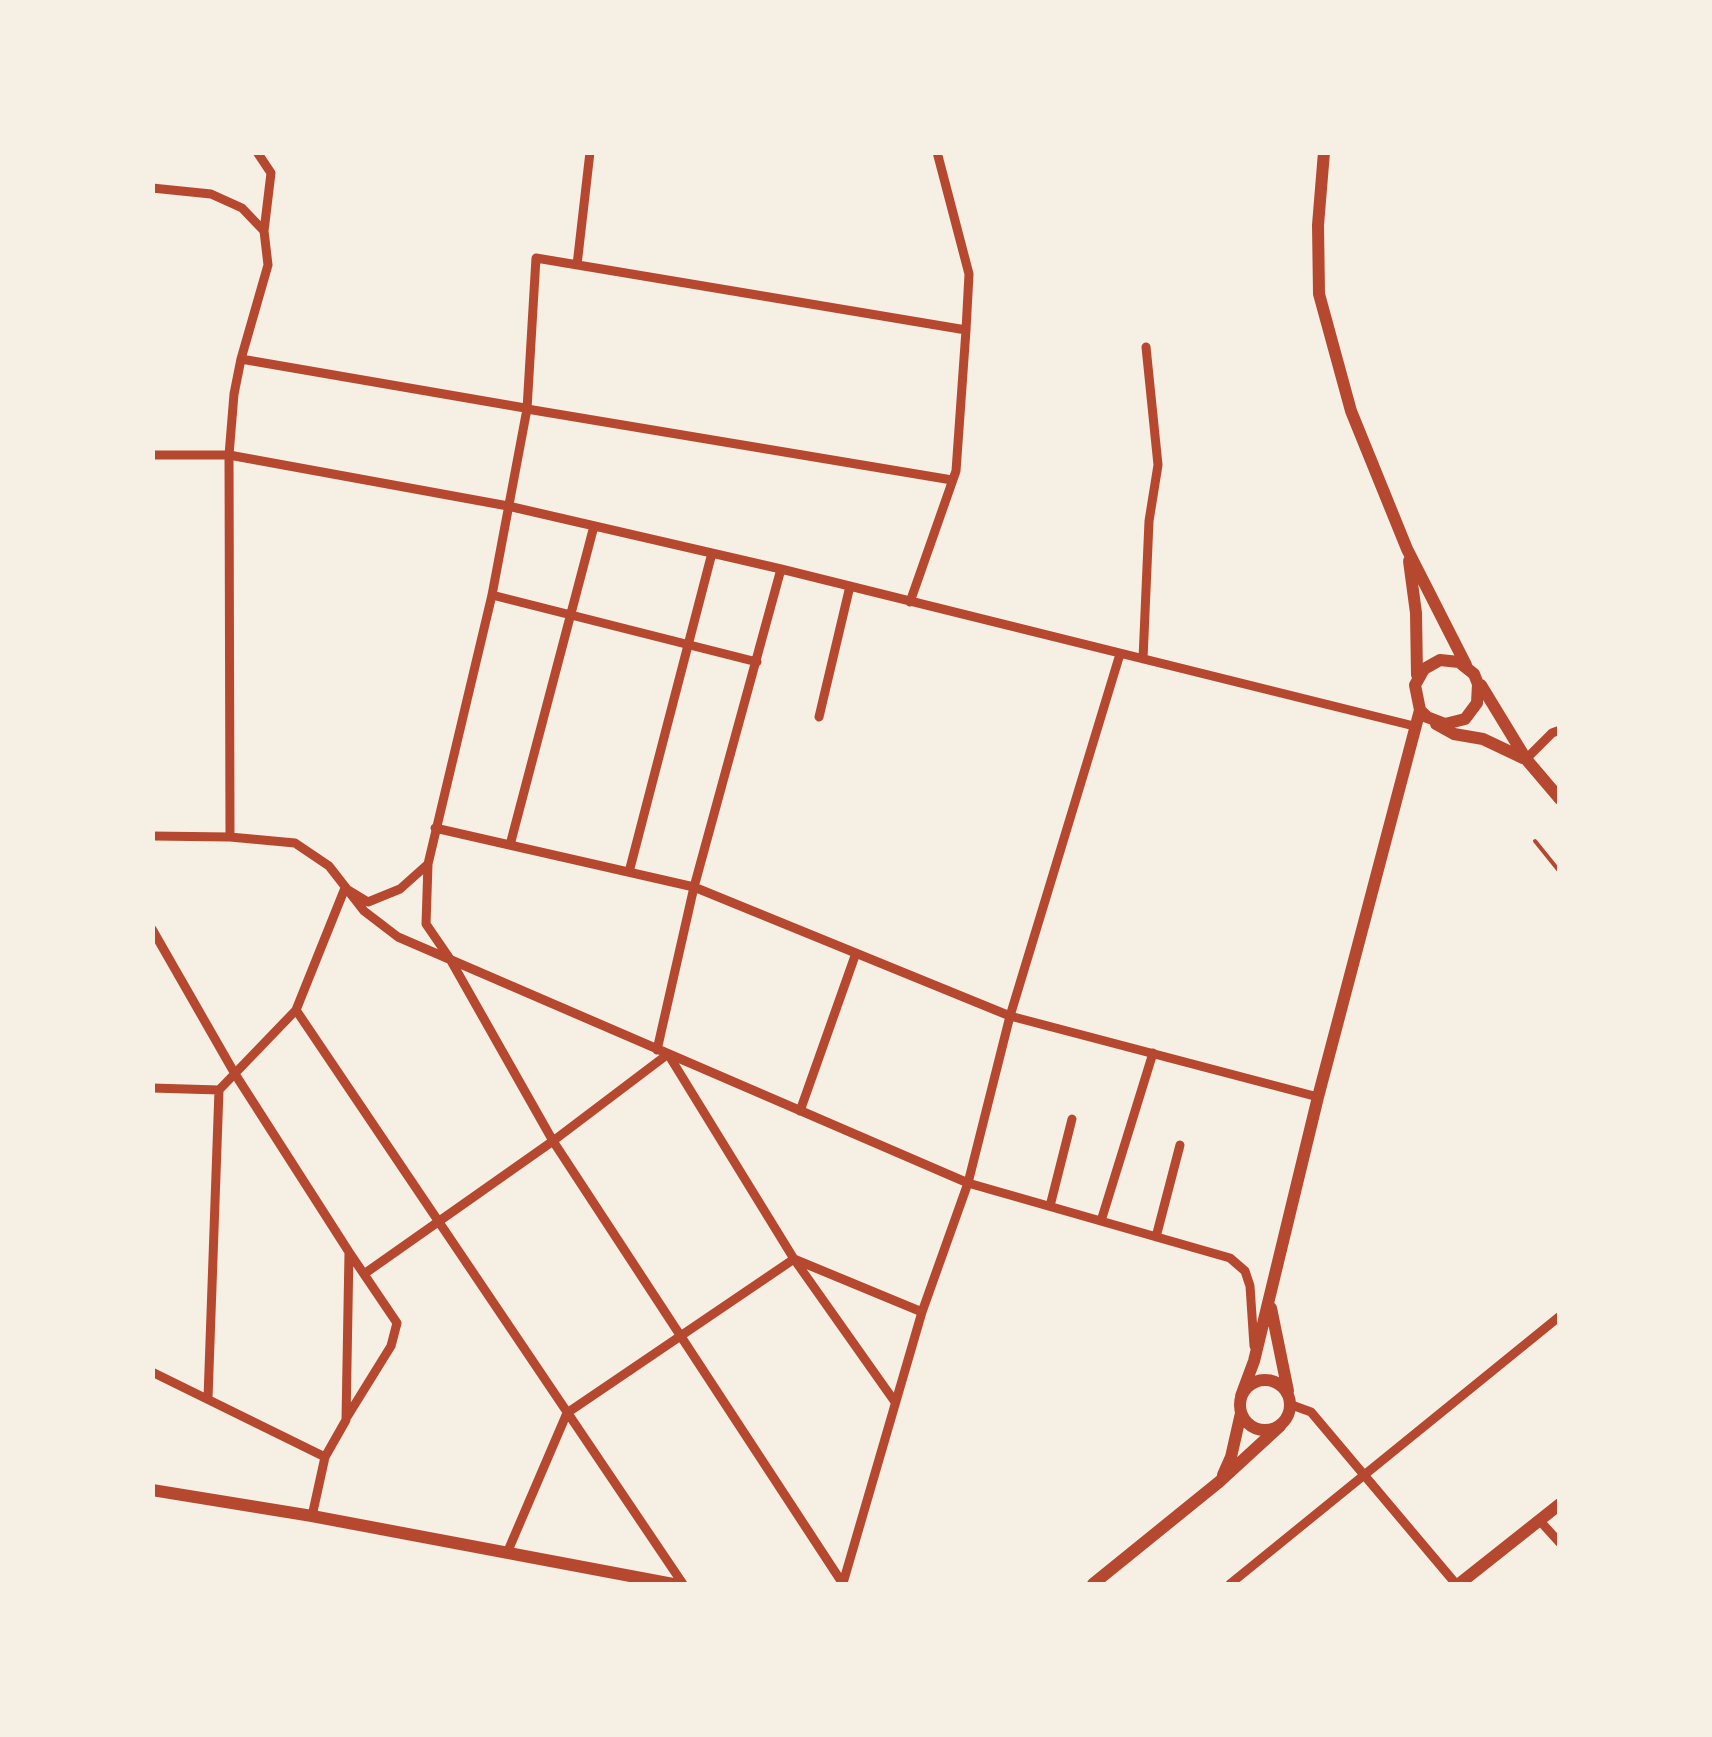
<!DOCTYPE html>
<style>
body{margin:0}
#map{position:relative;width:1712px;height:1737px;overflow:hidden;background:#f6efe4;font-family:Signika,sans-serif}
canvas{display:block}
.frame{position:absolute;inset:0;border:155px solid #f6efe4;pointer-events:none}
</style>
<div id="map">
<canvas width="1712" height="1737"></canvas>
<div class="frame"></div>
</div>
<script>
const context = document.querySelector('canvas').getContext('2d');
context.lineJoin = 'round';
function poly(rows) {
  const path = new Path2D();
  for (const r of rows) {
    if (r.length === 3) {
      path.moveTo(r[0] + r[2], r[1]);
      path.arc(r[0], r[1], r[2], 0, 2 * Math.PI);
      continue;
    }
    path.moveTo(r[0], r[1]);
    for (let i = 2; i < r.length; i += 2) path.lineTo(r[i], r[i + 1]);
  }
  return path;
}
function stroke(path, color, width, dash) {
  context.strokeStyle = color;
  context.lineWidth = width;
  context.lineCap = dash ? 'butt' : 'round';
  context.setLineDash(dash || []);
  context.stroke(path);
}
stroke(poly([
 [1535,841,1560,872]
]), '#b5482f', 4);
stroke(poly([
 [257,152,271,173,264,231],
 [152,188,211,194,242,208,264,231,268,265,241,359,234,394,229,455,230,837],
 [577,265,590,152],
 [241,359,525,408],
 [527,409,952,480],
 [152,455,229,455,508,506,781,569,1414,726],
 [492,595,757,662],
 [910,602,956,471,966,330,969,274,937,152],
 [1143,659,1149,521,1158,465,1146,347],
 [819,717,850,586],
 [1526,759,1552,733,1560,730],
 [435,828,694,887,1010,1016,1318,1097],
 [152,836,230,837,295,843,329,866,364,911,398,937,968,1183,1230,1258,1245,1271,1250,1286,1254,1346],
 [510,845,594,526],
 [629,872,712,553],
 [152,929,235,1074,349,1252,346,1420,325,1457],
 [296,1010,683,1584],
 [657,1050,694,887,781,569],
 [152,1088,219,1090],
 [800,1111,856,953],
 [1050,1206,1072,1119],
 [1101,1221,1153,1053],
 [1156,1237,1180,1145],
 [364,1274,553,1141,668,1054,794,1259,895,1402],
 [152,1372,325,1457,312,1516],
 [208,1398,219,1090,296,1010,345,888,368,902,400,889,428,864],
 [1289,1404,1311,1412,1456,1584],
 [347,1417,391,1346,397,1323,349,1252],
 [1540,1521,1560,1543],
 [507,1553,567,1413,794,1259,922,1312],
 [843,1583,922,1312,968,1183,1010,1016,1120,654],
 [843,1584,553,1141,450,959,426,924,428,864,492,595,527,409,536,258,966,330],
 [1230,1584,1560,1316]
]), '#b5482f', 9);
stroke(poly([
 [1324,152,1318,225,1319,294,1351,411,1407,549,1466,665],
 [1409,561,1416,613,1417,675],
 [1481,685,1526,759,1560,799],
 [1436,724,1454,734,1483,739,1523,758],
 [1271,1308,1288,1391],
 [1265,1405,25],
 [1241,1396,1254,1361,1318,1097,1420,710,1415,685,1424,669,1440,660,1459,662,1474,674,1478,684,1477,703,1465,719,1445,724,1427,717,1420,710],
 [1223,1475,1231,1457,1241,1413],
 [152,1490,312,1516,673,1584],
 [1093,1584,1219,1482,1280,1426],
 [1459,1584,1560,1504]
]), '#b5482f', 12);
</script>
